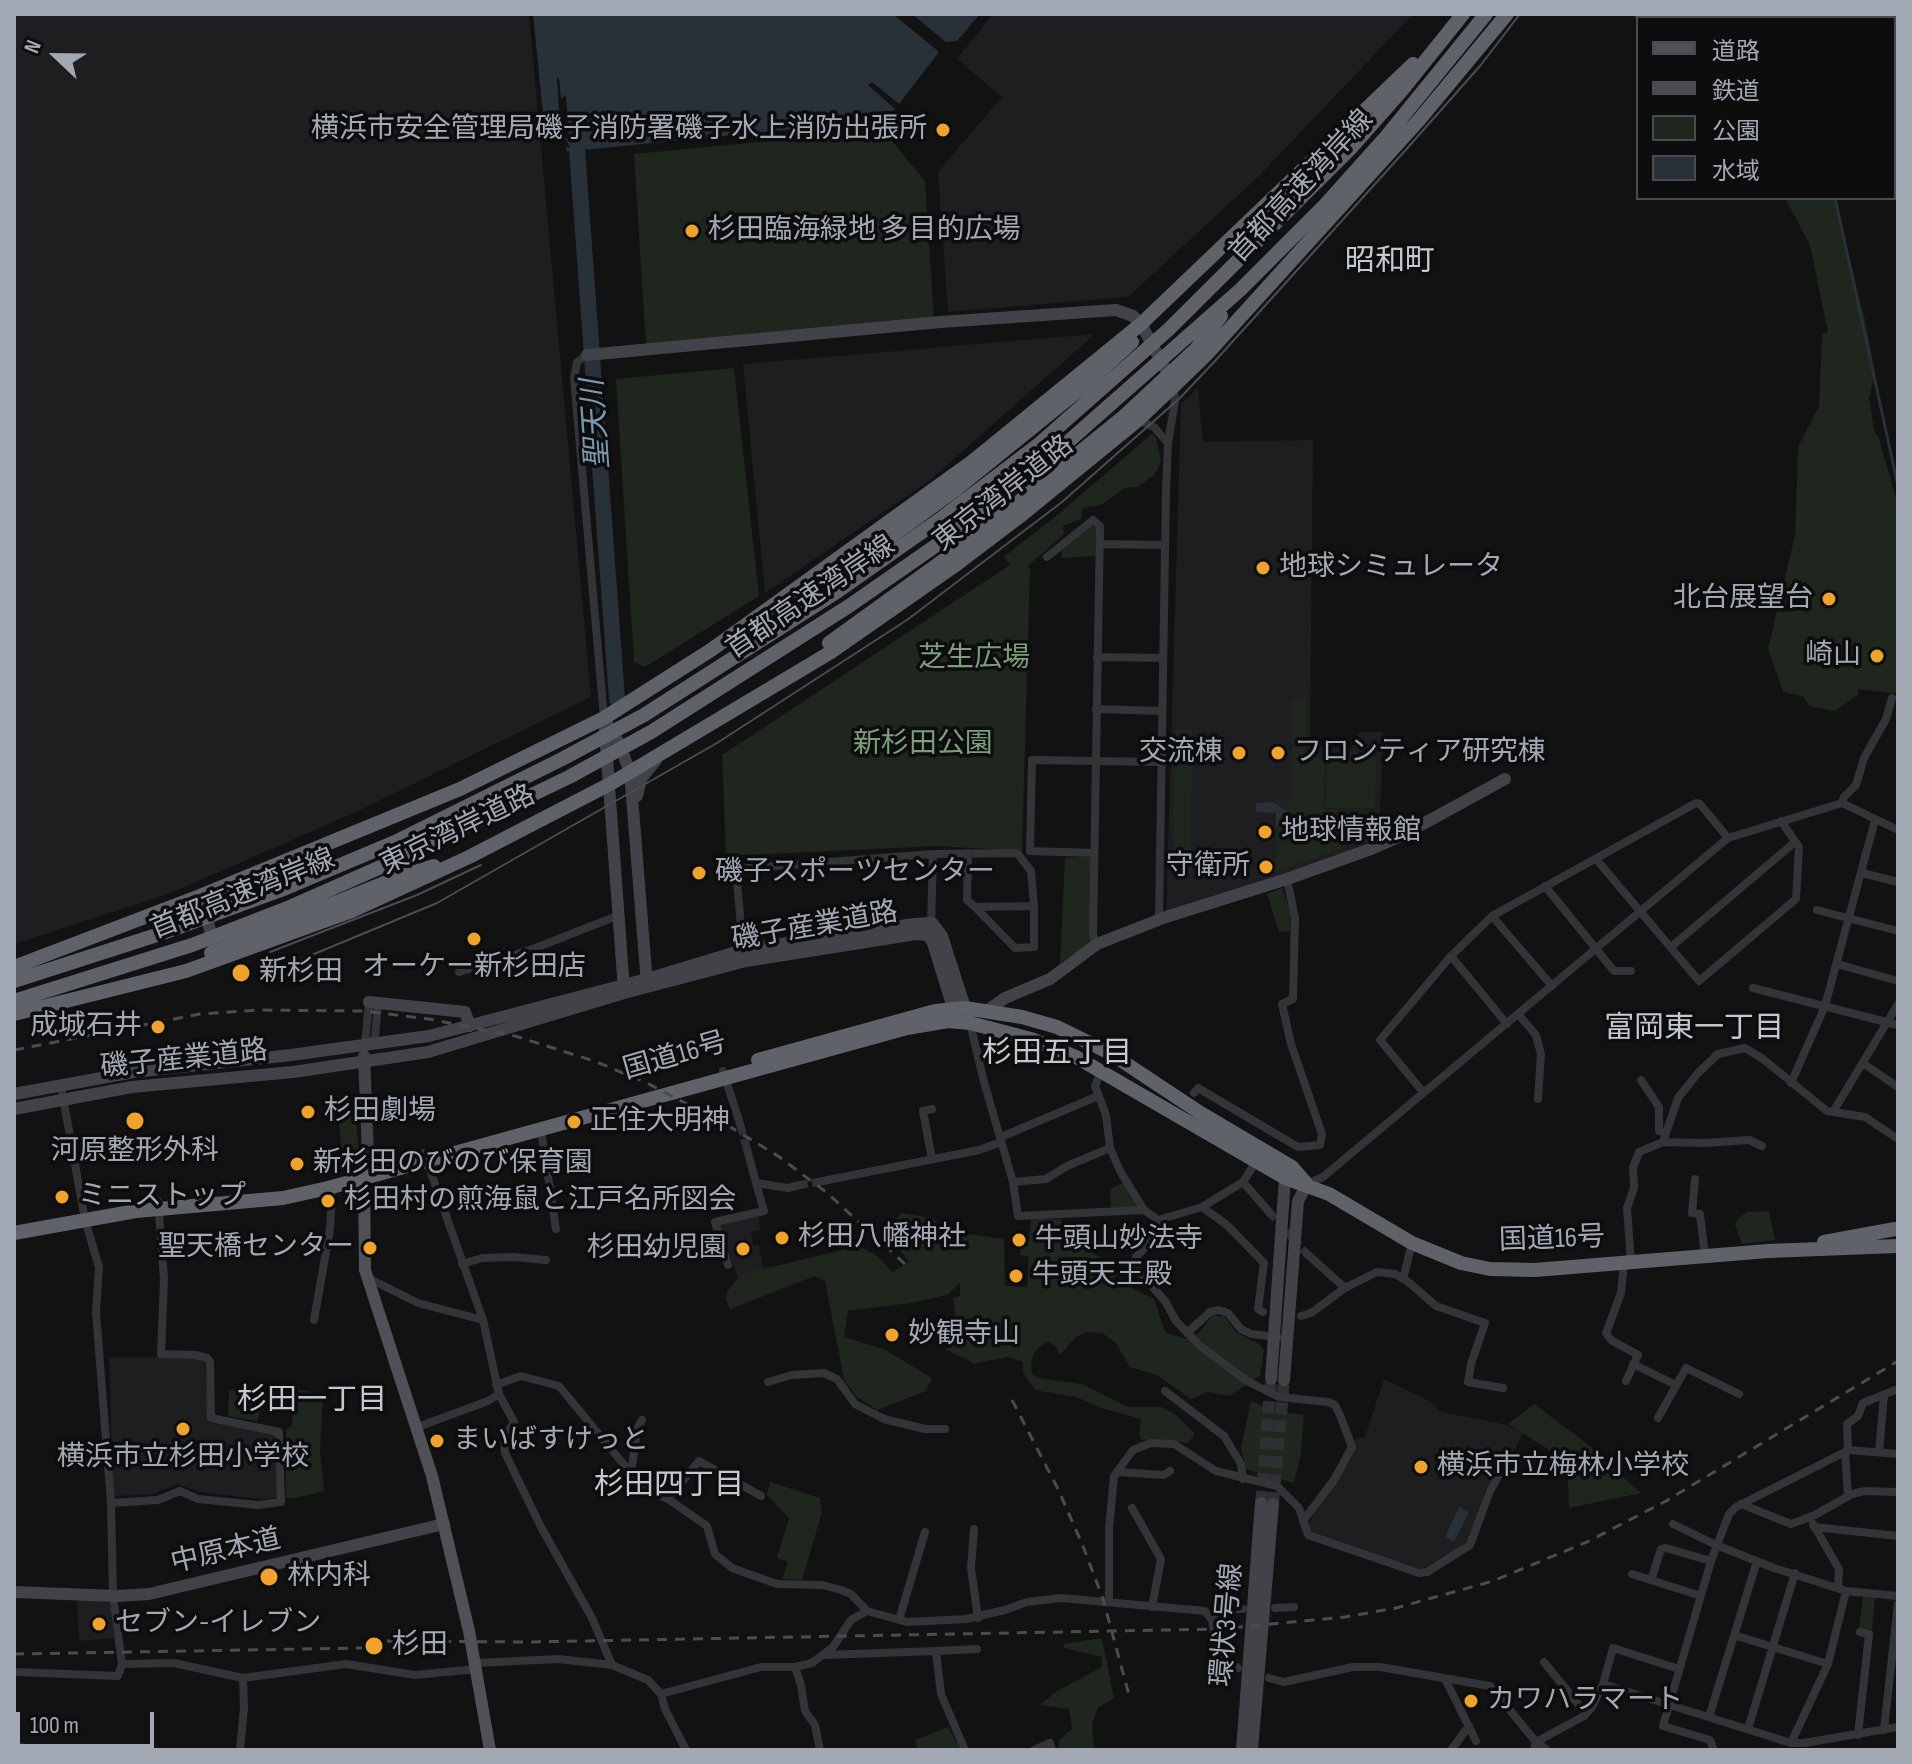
<!DOCTYPE html>
<meta charset="utf-8">
<style>
body{margin:0}
#map{position:relative;width:1912px;height:1764px;overflow:hidden;background:#121213;font-family:"Sofia Sans Condensed","Noto Sans JP",sans-serif}
canvas{display:block}
.frame{position:absolute;inset:0;border:16px solid #a3a9b4;pointer-events:none}
.legend{position:absolute;left:1636px;top:16px;width:260px;height:184px;box-sizing:border-box;background:#0d0d0e;border:2px solid #494b50;margin:0;padding:10px 14px;list-style:none;font-size:24px;color:#a3a9b4}
.legend li{display:flex;align-items:center;gap:16px;height:40px}
.legend b{width:40px;border:2px solid #494b50}
.north{position:absolute;left:16px;top:16px;width:80px;height:80px;-webkit-text-stroke:6px #0d0d0e;paint-order:stroke;rotate:292deg;font-size:22px;font-weight:700;line-height:32px;text-align:center;color:#a3a9b4}
.north::after{content:'';display:block;margin:auto;width:28px;height:36px;background:#a3a9b4;clip-path:polygon(50% 0,100% 100%,50% 72%,0 100%)}
.scale{position:absolute;left:16px;top:1712px;width:138px;height:36px;box-sizing:border-box;border:4px solid #a3a9b4;border-top:0;padding-left:10px;font-size:24px;line-height:28px;white-space:nowrap;color:#a3a9b4;-webkit-text-stroke:6px #0d0d0e;paint-order:stroke}
</style>
<div id="map">
<canvas width="1912" height="1764"></canvas>
<div class="frame"></div>
<ul class="legend">
<li><b style="height:10px;background:#4f5157"></b>道路</li>
<li><b style="height:10px;background:#4a4c51"></b>鉄道</li>
<li><b style="height:22px;background:#1e261e"></b>公園</li>
<li><b style="height:22px;background:#283137"></b>水域</li>
</ul>
<div class="north">N</div>
<div class="scale">100 m</div>
</div>
<script>
const context = document.querySelector('canvas').getContext('2d');
context.lineJoin = 'round';
function fillPath(path, color) {
  context.fillStyle = color;
  context.fill(path, 'evenodd');
}
function poly(rows) {
  const path = new Path2D();
  for (const r of rows) {
    path.moveTo(r[0], r[1]);
    for (let i = 2; i < r.length; i += 2) path.lineTo(r[i], r[i + 1]);
  }
  return path;
}
function stroke(path, color, width, dash) {
  context.strokeStyle = color;
  context.lineWidth = width;
  context.lineCap = dash ? 'butt' : 'round';
  context.setLineDash(dash || []);
  context.stroke(path);
}
function write(font, color, halo, rows, align = 'center') {
  context.font = font + ' "Sofia Sans Condensed","Noto Sans JP",sans-serif';
  context.lineWidth = 7;
  context.setLineDash([]);
  context.textBaseline = 'middle';
  context.strokeStyle = halo;
  context.fillStyle = color;
  for (const [text, x, y, turn = 0] of rows) {
    context.save();
    context.translate(x, y);
    context.rotate((+turn || 0) * Math.PI / 180);
    context.textAlign = isNaN(turn) ? turn : align;
    if (halo) context.strokeText(text, 0, 0);
    context.fillText(text, 0, 0);
    context.restore();
  }
}
fillPath(poly([
 [14,14,529,14,591,697,356,812,171,893,14,944],
 [993,14,1413,14,1259,176,1128,297,948,312,938,172,1002,97,957,59],
 [1095,334,930,480,765,593,743,364],
 [1198,388,1203,442,1313,440,1310,745,1353,749,1353,739,1360,732,1383,732,1380,813,1385,839,1166,917,1181,404],
 [759,1215,760,1230,751,1232,753,1245,759,1245,764,1272,738,1278,719,1225],
 [109,1357,201,1358,205,1363,209,1423,236,1424,277,1434,277,1498,260,1499,199,1492,178,1484,152,1494,113,1496],
 [1384,1379,1431,1402,1441,1412,1503,1424,1523,1433,1510,1458,1505,1456,1485,1490,1471,1536,1462,1546,1422,1569,1326,1539,1312,1533,1307,1527,1353,1440,1365,1437],
 [77,1599,110,1602,114,1638,79,1641]
]), '#1e1e20');
fillPath(poly([
 [883,130,925,181,934,319,646,346,634,154],
 [1785,198,1834,198,1865,320,1875,372,1869,399,1875,434,1878,436,1898,505,1898,694,1858,689,1858,695,1835,711,1809,706,1803,696,1783,692,1768,649,1795,535,1798,447,1819,406,1822,334,1828,332,1810,245],
 [734,368,759,596,645,667,634,662,616,379],
 [1152,434,1156,438,1161,461,1154,475,1137,487,1125,488,1101,505,1083,508,1081,519,1063,526,1064,534,1028,566,1030,569,1022,851,937,846,726,856,722,755,1010,565,1004,557,1061,512],
 [1089,524,1099,530,1098,556,1061,558,1063,548],
 [1292,698,1306,698,1306,757,1324,758,1324,810,1337,810,1336,838,1343,848,1273,873,1272,859,1277,858,1276,830,1282,817,1297,822,1297,817,1276,803,1277,800,1291,801],
 [1175,730,1192,730,1191,873,1173,873],
 [1327,757,1376,758,1375,808,1326,808],
 [1092,856,1091,942,1060,963,1065,858],
 [1282,888,1290,910,1291,931,1279,932,1267,894],
 [354,1099,359,1154,342,1155,337,1100],
 [1123,1183,1138,1207,1111,1209,1110,1189],
 [1769,1211,1775,1240,1742,1244,1735,1225,1738,1218,1747,1212],
 [901,1213,933,1218,946,1231,939,1243,941,1246,947,1231,1004,1239,1005,1286,1027,1287,1029,1256,1020,1255,1021,1247,1028,1246,1031,1219,1061,1219,1063,1230,1081,1230,1083,1246,1107,1262,1118,1275,1113,1278,1154,1299,1165,1332,1185,1339,1199,1333,1212,1316,1224,1316,1237,1333,1259,1344,1264,1350,1260,1376,1229,1396,1207,1392,1191,1399,1157,1375,1130,1367,1116,1343,1102,1333,1087,1332,1076,1337,1060,1355,1057,1348,1048,1341,1036,1350,1031,1361,1032,1374,1038,1378,1082,1384,1128,1407,1161,1407,1175,1414,1195,1434,1188,1443,1142,1440,1139,1435,1141,1419,1104,1409,1076,1397,1040,1391,1034,1388,1023,1373,1023,1362,1008,1357,972,1364,972,1362,946,1350,956,1320,953,1298,960,1296,960,1283,947,1295,911,1303,848,1311,844,1337,884,1349,932,1378,926,1391,877,1410,857,1397,844,1380,825,1281,815,1276,730,1309,726,1299,728,1290,742,1274,847,1249,860,1247,877,1256,892,1272,909,1262,892,1240,893,1223],
 [294,1389,323,1394,320,1452,324,1491,290,1499,286,1497,286,1430,292,1425],
 [229,1390,265,1395,257,1421,228,1416],
 [1251,1401,1275,1411,1304,1415,1301,1453,1294,1483,1246,1469,1241,1448],
 [1534,1404,1610,1461,1611,1466,1641,1493,1569,1508,1567,1461,1508,1424],
 [770,1482,820,1498,822,1512,802,1580,782,1579,788,1562,777,1558,789,1518,767,1495],
 [1863,1596,1875,1597,1872,1630,1859,1628],
 [1102,1638,1114,1698,1098,1708,1092,1724,1094,1748,1090,1750,1059,1750,1059,1740,1072,1729,1069,1709,1040,1705,1057,1691,1102,1667,1102,1657,1064,1648,1064,1644],
 [948,1727,961,1750,918,1750,915,1741,918,1739]
]), '#1e261e');
fillPath(poly([
 [533,14,893,14,939,52,899,104,872,82,868,85,895,109,886,120,562,152,561,136,557,135,556,123,544,124],
 [912,14,980,14,957,41,946,42],
 [1273,802,1291,814,1296,821,1282,815,1276,828,1276,813,1256,812,1256,803],
 [1459,1507,1469,1512,1454,1542,1445,1537]
]), '#283137');
fillPath(poly([
 [557,78,559,78,561,98,566,96,569,137,565,138,570,147,566,147,567,154,562,154]
]), '#121213');
stroke(poly([
 [1634,14,1638,19],
 [1835,198,1898,486]
]), '#283137', 3);
stroke(poly([
 [577,150,617,699]
]), '#283137', 16);
stroke(poly([
 [741,1127,747,1149],
 [800,1185,818,1182],
 [1270,1213,1307,1254]
]), '#2f3033', 8, [8, 4]);
stroke(poly([
 [1261,1503,1271,1379],
 [1273,1504,1284,1380]
]), '#2f3033', 12, [12, 6]);
stroke(poly([
 [587,355,577,362,574,378,604,718],
 [1138,420,1154,427,1167,442],
 [1100,544,1164,545],
 [1047,557,1093,520,1100,526,1093,935,1097,944],
 [1097,657,1163,658],
 [1096,709,1161,711],
 [1842,803,1844,797,1856,785,1864,758,1886,719,1892,698],
 [968,853,967,900,975,907],
 [1094,853,1030,851,1032,760,1160,762],
 [933,854,1017,853,1031,871,1034,906,1034,947,1015,948,975,907,1034,906],
 [1596,859,1699,981,1796,899,1799,847,1781,821],
 [1862,873,1898,882],
 [1545,886,1614,971,1631,971],
 [1817,910,1898,931],
 [1492,916,1552,986],
 [1159,920,1166,490,1168,443,1175,401,1174,386],
 [1671,947,1795,842],
 [743,950,736,869,933,854,931,926],
 [1451,956,1507,1024],
 [1837,964,1898,981],
 [459,972,530,950,617,916],
 [1753,988,1898,1025],
 [1518,1014,1536,1035,1541,1054,1538,1099],
 [971,1022,970,1023,984,1082,1013,1182,1018,1216,1144,1210],
 [369,1043,375,1038,378,1003],
 [365,1045,369,1002],
 [1864,1064,1898,1087],
 [723,1071,741,1127],
 [1101,1071,1095,1086,1106,1115,1110,1148,1120,1171,1144,1210,1158,1220,1153,1239,1136,1257,1135,1267,1165,1301,1176,1321,1199,1345,1247,1381,1279,1397,1328,1402,1335,1405,1340,1415,1352,1447,1334,1480,1303,1521],
 [1641,1080,1659,1107,1659,1131,1666,1132],
 [1791,1083,1825,1006,1875,820],
 [61,1086,85,1220,99,1267,96,1312,111,1503,113,1596,122,1664,174,1663,243,1678,346,1664,415,1675,477,1669],
 [1423,1092,1380,1040,1451,956,1492,916,1696,803,1700,804,1728,838],
 [1194,1093,1198,1088,1298,1147,1320,1145,1322,1134,1291,1044,1282,1004,1293,999,1295,918,1287,879],
 [1833,1112,1898,1004],
 [541,1130,556,1229],
 [1001,1137,1098,1096],
 [1663,1142,1678,1098,1698,1073,1718,1054,1745,1048,1763,1059,1827,1111,1865,1117,1898,1139],
 [747,1149,756,1183,788,1188,800,1185],
 [424,1153,483,1320,499,1394,514,1422,504,1438,505,1453,541,1527,592,1618,612,1665],
 [932,1159,923,1111,932,1109],
 [1257,1160,1243,1182,1270,1213],
 [1695,1179,1692,1213,1700,1214,1705,1256],
 [818,1182,979,1150,1001,1142],
 [1013,1182,1046,1179,1067,1166,1110,1148],
 [1307,1184,1323,1177,1728,838,1842,803,1898,830],
 [1202,1207,1227,1225,1264,1263,1258,1309,1263,1312],
 [1158,1220,1202,1207,1243,1182],
 [1307,1254,1345,1288],
 [1631,1263,1627,1208,1634,1188,1633,1168,1639,1152,1663,1142,1705,1143,1749,1140,1762,1146],
 [462,1264,482,1258,514,1257,546,1260],
 [1624,1264,1621,1293,1606,1333,1611,1340,1638,1355,1626,1381],
 [728,1265,715,1222,764,1211,756,1183],
 [368,1278,418,1303,483,1320],
 [1403,1279,1412,1243],
 [1301,1316,1311,1313,1345,1288,1377,1272,1395,1274,1406,1280,1436,1306,1485,1323,1471,1364,1468,1382,1503,1388],
 [314,1320,330,1229,332,1196,328,1188],
 [1187,1333,1210,1312,1219,1310,1228,1313,1241,1329,1251,1334,1278,1337],
 [1633,1364,1676,1385],
 [768,1382,792,1375,824,1373,837,1379,855,1404,884,1419,925,1429,945,1429],
 [496,1385,521,1376,559,1386,644,1489,668,1499,707,1526,715,1554,732,1568,777,1584,822,1585,841,1590,851,1594,867,1611],
 [1165,1391,1224,1436,1241,1464,1243,1479],
 [1658,1418,1686,1368,1739,1394],
 [415,1428,488,1401,499,1394],
 [1848,1450,1898,1454],
 [1879,1452,1884,1396],
 [1117,1472,1164,1475,1170,1471],
 [631,1475,637,1429,642,1420],
 [1848,1496,1845,1452,1848,1450,1847,1424,1858,1416,1863,1403,1898,1389],
 [668,1499,699,1461,761,1496],
 [111,1503,158,1500,180,1491,198,1499,258,1505,281,1502,279,1432,211,1418,210,1362,207,1358,195,1355,161,1354,164,1279,158,1201],
 [1741,1504,1791,1524,1815,1515,1852,1494,1865,1491,1898,1492],
 [1132,1508,1161,1559,1152,1607],
 [1673,1524,1716,1545,1774,1568,1846,1591,1898,1596],
 [1813,1524,1839,1569,1838,1588],
 [1814,1527,1898,1536],
 [974,1529,971,1568,978,1618],
 [1632,1574,1701,1596],
 [1651,1580,1661,1549,1666,1548,1711,1561],
 [1109,1601,1109,1528,1114,1476,1133,1450,1151,1443,1174,1444,1216,1471,1277,1486,1299,1508,1308,1535,1419,1573,1427,1572,1470,1545,1490,1491,1507,1460,1511,1462],
 [1275,1608,1294,1607],
 [899,1620,925,1532],
 [1212,1620,1226,1609,1243,1609],
 [1734,1635,1828,1664],
 [936,1651,977,1649],
 [825,1655,936,1651,941,1694,965,1750],
 [1544,1662,1586,1714],
 [475,1663,558,1659,612,1665,648,1680,661,1694,761,1667,795,1667,812,1663,833,1647,851,1620,867,1611,907,1622,966,1619,1005,1610,1027,1602,1061,1598,1205,1611,1212,1620,1217,1649,1238,1668],
 [795,1667,801,1685,805,1711,815,1725,820,1750],
 [14,1672,118,1676,122,1664],
 [1269,1678,1284,1682,1353,1667,1380,1667,1490,1686,1536,1742,1547,1750],
 [1445,1679,1476,1741],
 [1603,1684,1791,1743,1804,1743,1898,1727],
 [661,1694,665,1709,686,1750],
 [1709,1717,1757,1561],
 [1748,1729,1795,1573],
 [1884,1730,1898,1604],
 [1858,1735,1869,1634,1860,1632],
 [1791,1743,1828,1664,1846,1591],
 [14,1746,37,1750],
 [240,1750,244,1708,243,1678],
 [1034,1750,1050,1743,1052,1750],
 [1451,1750,1469,1726],
 [1534,1750,1536,1742,1584,1716,1592,1707,1603,1684,1613,1648,1679,1669],
 [1714,1750,1710,1740,1663,1726,1711,1561,1729,1514,1736,1507,1845,1452]
]), '#333438', 8);
stroke(poly([
 [587,355,940,322,1116,310,1133,316,1141,324,1173,383],
 [604,718,624,990],
 [607,724,619,743,630,772,647,984],
 [637,796,641,779,656,760],
 [200,896,214,943],
 [369,1002,465,1012,470,1026],
 [988,1010,1005,998,1050,979,1097,944,1166,917,1287,879,1371,849,1403,835,1505,779],
 [14,1094,134,1072,291,1055,429,1036,647,979,743,950,914,924,932,923,942,936,970,1023],
 [14,1109,132,1087,293,1072,428,1052,624,993,746,961,916,934,928,935,933,943,953,1008,960,1015],
 [364,1177,368,1155,364,1056],
 [1271,1379,1285,1178,1289,1172],
 [1284,1380,1298,1201,1307,1184],
 [14,1592,117,1596,149,1594,444,1524],
 [1242,1750,1261,1503],
 [1252,1750,1273,1504]
]), '#414348', 12);
stroke(poly([
 [364,1177,365,1270,432,1476,469,1631,490,1750]
]), '#4f5157', 12);
stroke(poly([
 [825,576,860,559,955,490,1085,385,1132,342],
 [829,643,973,539,1122,418,1196,349,1221,316],
 [211,953,404,875,434,866],
 [14,967,200,896,460,789,604,718,711,650,973,461,1141,324,1413,64],
 [14,981,166,932,281,890,395,842,562,759,644,715,838,591,939,520,1039,444,1168,330,1350,149,1402,90,1463,14],
 [14,1001,192,945,290,907,401,858,569,777,651,732,849,606,951,535,1052,456,1240,290,1325,205,1386,137,1486,14],
 [14,1014,186,971,352,911,469,857,610,784,831,652,957,564,1019,517,1138,420,1174,386,1206,355,1419,120,1507,14],
 [758,1060,935,1011,965,1008,1022,1017,1057,1027,1110,1053,1199,1112,1292,1167,1306,1183],
 [14,1233,136,1211,283,1198,328,1188,907,1028,948,1021,970,1023,1031,1039,1076,1057,1285,1178,1329,1194,1412,1243,1461,1263,1490,1269,1535,1270,1768,1251,1897,1246],
 [1824,1242,1895,1229]
]), '#5f6269', 14);
stroke(poly([
 [270,952,417,895,481,865],
 [278,969,437,903,717,743,907,620,1062,502,1180,398,1215,361,1403,153,1480,66,1520,14]
]), '#4a4c51', 2);
stroke(poly([
 [14,1050,200,1014,257,1010,364,1011,429,1019,515,1036,594,1061,645,1082,727,1125,778,1156,826,1192,906,1265],
 [1012,1400,1058,1489,1083,1546,1103,1599,1129,1695],
 [387,1641,529,1642,1219,1629,1345,1617,1396,1608,1493,1581,1587,1542,1666,1501,1898,1361],
 [14,1654,362,1648]
]), '#4a4c51', 3, [10, 8]);
for (const [x, y, r, color] of [
 [943,130,8,"#f0a32c"],
 [692,231,8,"#f0a32c"],
 [1263,568,8,"#f0a32c"],
 [1829,599,8,"#f0a32c"],
 [1877,656,8,"#f0a32c"],
 [1239,753,8,"#f0a32c"],
 [1278,753,8,"#f0a32c"],
 [1265,832,8,"#f0a32c"],
 [1266,867,8,"#f0a32c"],
 [699,873,8,"#f0a32c"],
 [474,939,8,"#f0a32c"],
 [241,973,10,"#f0a32c"],
 [158,1027,8,"#f0a32c"],
 [308,1112,8,"#f0a32c"],
 [135,1121,10,"#f0a32c"],
 [574,1122,8,"#f0a32c"],
 [297,1164,8,"#f0a32c"],
 [62,1197,8,"#f0a32c"],
 [328,1201,8,"#f0a32c"],
 [782,1238,8,"#f0a32c"],
 [1019,1240,8,"#f0a32c"],
 [370,1248,8,"#f0a32c"],
 [743,1249,8,"#f0a32c"],
 [1016,1276,8,"#f0a32c"],
 [892,1335,8,"#f0a32c"],
 [183,1429,8,"#f0a32c"],
 [437,1441,8,"#f0a32c"],
 [1421,1467,8,"#f0a32c"],
 [269,1577,10,"#f0a32c"],
 [99,1624,8,"#f0a32c"],
 [374,1646,10,"#f0a32c"],
 [1471,1701,8,"#f0a32c"]
]) {
  const dot = new Path2D();
  dot.arc(x, y, r, 0, 2 * Math.PI);
  context.fillStyle = color;
  context.fill(dot);
  stroke(dot, '#0d0d0e', 3);
}
write('28px', '#a3a9b4', '#0d0d0e', [
 ["横浜市安全管理局磯子消防署磯子水上消防出張所",927,130,"right"],
 ["杉田臨海緑地 多目的広場",708,231],
 ["地球シミュレータ",1279,568],
 ["北台展望台",1813,599,"right"],
 ["崎山",1861,656,"right"],
 ["交流棟",1223,753,"right"],
 ["フロンティア研究棟",1294,753],
 ["地球情報館",1281,832],
 ["守衛所",1250,867,"right"],
 ["磯子スポーツセンター",715,873],
 ["オーケー新杉田店",474,968,"center"],
 ["新杉田",259,973],
 ["成城石井",142,1027,"right"],
 ["杉田劇場",324,1112],
 ["正住大明神",590,1122],
 ["河原整形外科",135,1152,"center"],
 ["新杉田のびのび保育園",313,1164],
 ["ミニストップ",78,1197],
 ["杉田村の煎海鼠と江戸名所図会",344,1201],
 ["杉田八幡神社",798,1238],
 ["牛頭山妙法寺",1035,1240],
 ["聖天橋センター",354,1248,"right"],
 ["杉田幼児園",727,1249,"right"],
 ["牛頭天王殿",1032,1276],
 ["妙観寺山",908,1335],
 ["まいばすけっと",453,1441],
 ["横浜市立杉田小学校",183,1458,"center"],
 ["横浜市立梅林小学校",1437,1467],
 ["林内科",287,1577],
 ["セブン-イレブン",115,1624],
 ["杉田",392,1646],
 ["カワハラマート",1487,1701]
], 'left');
write('28px', '#a3a9b4', '#0d0d0e', [
 ["首都高速湾岸線",1302,187,-47],
 ["東京湾岸道路",1004,494,-38],
 ["首都高速湾岸線",811,598,-34],
 ["東京湾岸道路",458,831,-26],
 ["首都高速湾岸線",243,895,-22],
 ["磯子産業道路",815,927,-10],
 ["国道16号",675,1057,-16],
 ["磯子産業道路",184,1060,-6],
 ["国道16号",1552,1240,-2],
 ["中原本道",226,1552,-13],
 ["環状3号線",1228,1625,-85]
]);
write('28px', '#7a9f7a', '#0d0d0e', [
 ["芝生広場",974,659],
 ["新杉田公園",923,745]
]);
write('30px', '#c4c8d0', '#0d0d0e', [
 ["昭和町",1390,262],
 ["富岡東一丁目",1694,1029],
 ["杉田五丁目",1057,1054],
 ["杉田一丁目",312,1401],
 ["杉田四丁目",669,1486]
]);
write('italic 30px', '#7999af', '#0d0d0e', [
 ["聖天川",597,424,-94]
]);
</script>
